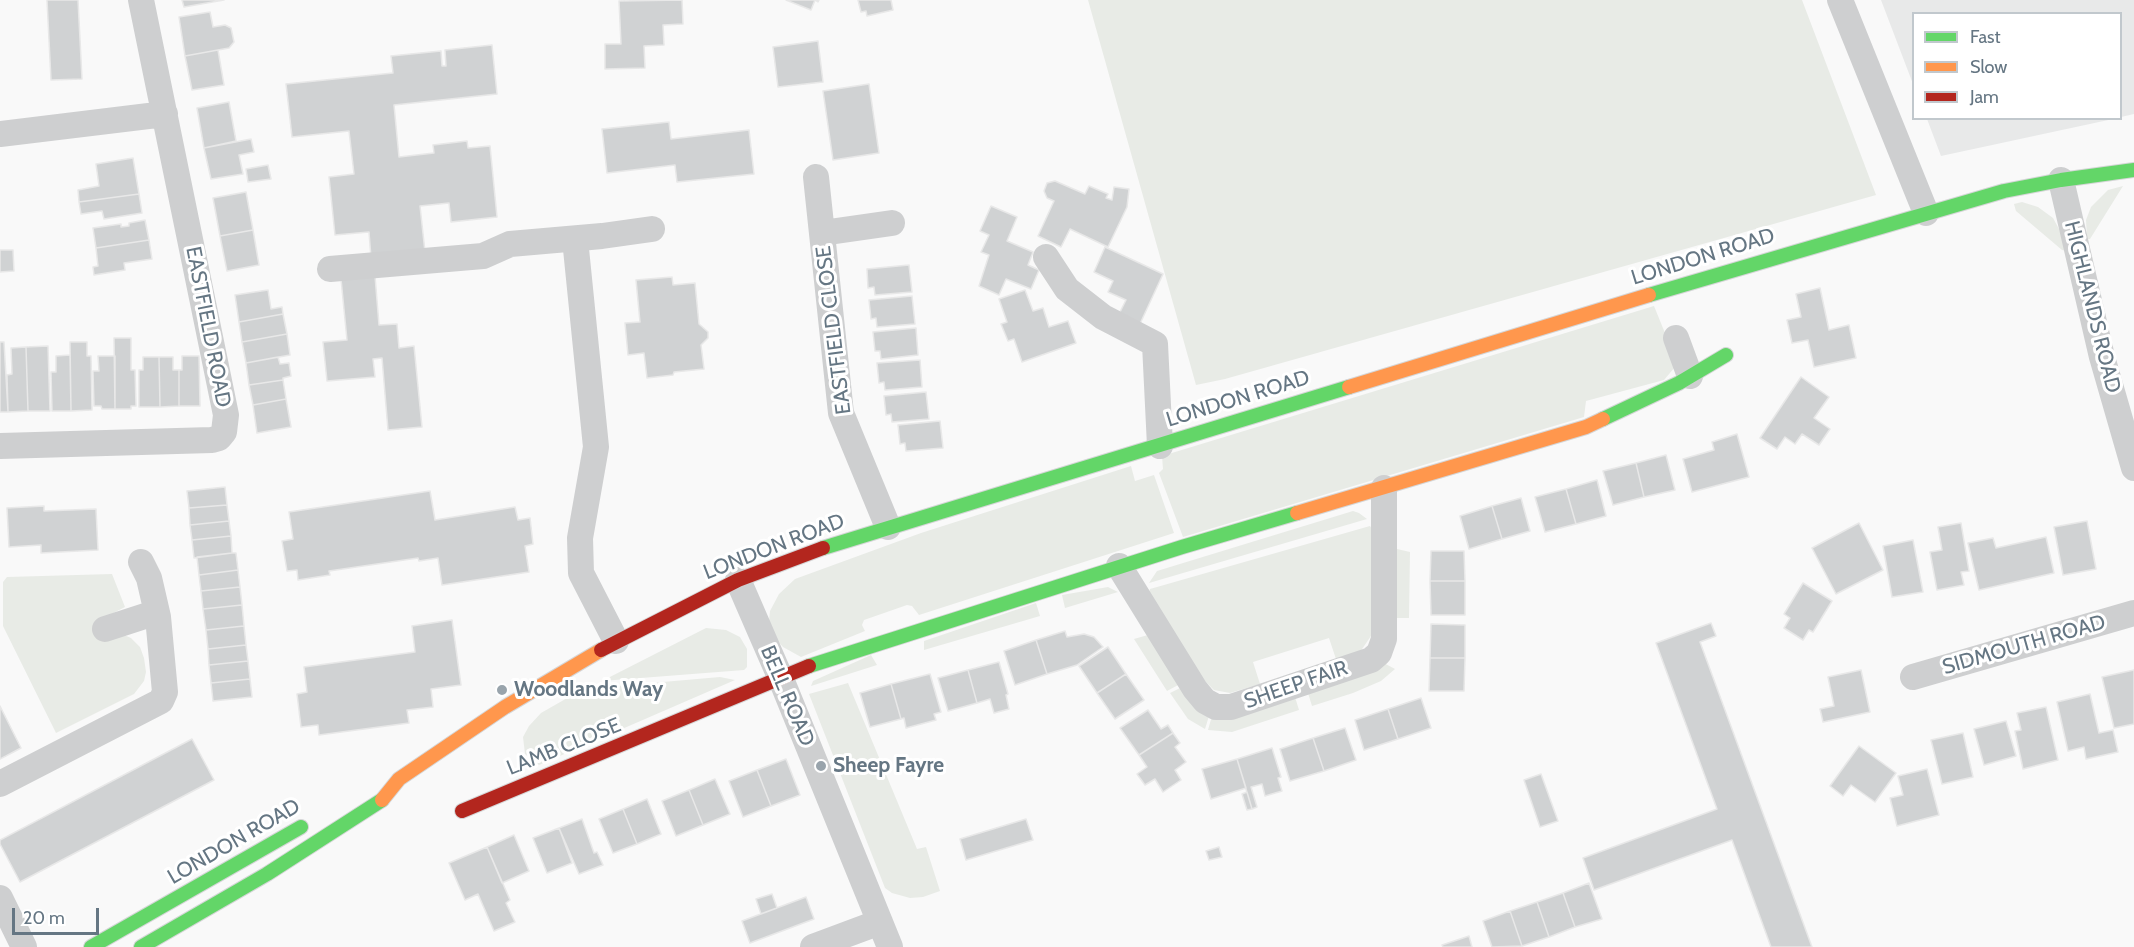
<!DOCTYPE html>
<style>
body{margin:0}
#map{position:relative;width:2134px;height:947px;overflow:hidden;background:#f9f9f9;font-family:Cabin,sans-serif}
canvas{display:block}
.legend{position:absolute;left:1912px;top:12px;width:210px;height:108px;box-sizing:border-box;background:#fff;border:2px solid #c1c8cd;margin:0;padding:8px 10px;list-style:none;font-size:18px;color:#657683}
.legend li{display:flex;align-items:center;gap:12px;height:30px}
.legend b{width:30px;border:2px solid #c1c8cd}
.scale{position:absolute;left:12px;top:908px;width:87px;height:27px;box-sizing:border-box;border:3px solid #657683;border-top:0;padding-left:8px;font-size:18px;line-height:21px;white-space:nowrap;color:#657683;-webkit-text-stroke:4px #fff;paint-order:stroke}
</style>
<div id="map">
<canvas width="2134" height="947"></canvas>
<ul class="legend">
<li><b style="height:8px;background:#63d668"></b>Fast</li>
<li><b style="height:8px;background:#ff974d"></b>Slow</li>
<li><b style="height:8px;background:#b3261e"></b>Jam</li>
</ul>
<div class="scale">20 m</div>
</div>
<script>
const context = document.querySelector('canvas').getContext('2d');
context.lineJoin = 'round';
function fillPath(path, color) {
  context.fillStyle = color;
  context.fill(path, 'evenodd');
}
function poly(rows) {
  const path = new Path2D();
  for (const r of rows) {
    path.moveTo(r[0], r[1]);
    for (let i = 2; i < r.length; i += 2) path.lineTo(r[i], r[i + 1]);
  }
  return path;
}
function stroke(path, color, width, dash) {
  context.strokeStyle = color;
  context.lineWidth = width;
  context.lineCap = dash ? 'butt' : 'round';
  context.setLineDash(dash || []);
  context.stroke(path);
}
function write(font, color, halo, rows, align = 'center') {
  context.font = font + ' Cabin,sans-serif';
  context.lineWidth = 6;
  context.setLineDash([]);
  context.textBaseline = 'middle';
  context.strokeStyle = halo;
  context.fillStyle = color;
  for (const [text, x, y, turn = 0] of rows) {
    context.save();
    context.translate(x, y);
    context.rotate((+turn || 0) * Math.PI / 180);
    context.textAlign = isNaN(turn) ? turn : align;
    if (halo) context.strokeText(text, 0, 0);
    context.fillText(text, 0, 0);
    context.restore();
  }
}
fillPath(poly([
 [1881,0,2134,0,2134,114,2121,117,2120,14,1914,14,1913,84],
 [1927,119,2113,119,1941,156]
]), '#e8e9e9');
fillPath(poly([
 [1088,0,1802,0,1876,195,1225,379,1196,385],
 [2123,186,2090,239,2087,239,2086,220,2091,207,2108,190],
 [2022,202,2038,207,2053,218,2059,229,2067,251,2062,250,2016,211,2014,204],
 [1654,306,1667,338,1675,367,1664,380,1586,401,1584,417,1183,537,1159,473,1163,469,1162,456],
 [1131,466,1135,481,1154,475,1174,533,919,615,912,606,907,605,864,620,862,625,865,631,801,657,783,647,775,638,769,621,770,611,779,594,795,579,921,533],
 [1353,511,1359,513,1367,519,1149,583,1157,571],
 [1370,526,1374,532,1372,625,1371,636,1360,652,1336,659,1329,638,1253,662,1260,684,1230,693,1214,690,1203,679,1149,592,1150,589],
 [1397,549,1410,552,1409,618,1395,618],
 [112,574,125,607,96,622,105,642,118,635,124,635,131,638,140,647,144,658,146,672,144,681,134,694,56,733,3,626,3,582,7,577],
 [1108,587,1118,592,1065,608,1062,595],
 [1036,603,1040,616,924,650,924,641],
 [706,628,726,630,740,637,747,649,747,667,744,670,602,681],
 [1148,635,1180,684,1167,691,1134,639],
 [871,655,877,665,811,686,813,681],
 [1382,662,1395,669,1381,681,1353,693,1312,706,1308,693],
 [720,677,735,680,539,765,525,754,523,737,529,726,541,713,583,689],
 [848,683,917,849,926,847,940,891,923,897,910,898,892,893,885,888,809,694],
 [1182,687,1209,716,1205,729,1188,719,1170,693],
 [1295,697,1299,710,1232,732,1208,730,1212,716]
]), '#e8ebe6');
const building = poly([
 [47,0,78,0,82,79,51,80,47,0],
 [182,0,224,0,184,7,182,0],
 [682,0,683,24,663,25,664,45,644,46,645,68,605,69,605,44,621,44,619,1,682,0],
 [786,0,819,0,818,2,815,0,811,10,786,0],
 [858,0,891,0,893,10,867,16,866,11,861,12,858,0],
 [210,12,213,27,225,25,231,28,234,42,229,48,185,56,179,17,210,12],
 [818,41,823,82,778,87,773,47,818,41],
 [492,45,497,94,394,105,399,157,434,153,433,145,467,141,468,148,490,146,497,217,451,222,449,203,420,206,425,252,371,258,369,232,335,235,329,177,354,174,349,131,292,137,286,84,393,73,391,56,441,51,442,66,446,66,445,50,492,45],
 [218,50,224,85,192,90,185,56,218,50],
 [869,84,879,153,833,160,823,91,869,84],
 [229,102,236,141,204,148,197,108,229,102],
 [669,122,671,139,749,130,754,174,677,182,675,165,607,173,602,129,669,122],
 [251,139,254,152,239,155,243,174,211,179,204,148,251,139],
 [133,158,139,194,79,202,78,190,99,186,96,164,133,158],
 [268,165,271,179,248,182,246,169,268,165],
 [1055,181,1085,194,1089,186,1108,194,1106,198,1112,200,1114,187,1129,189,1127,207,1108,247,1070,229,1061,247,1038,236,1054,201,1047,198,1044,191,1047,183,1055,181],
 [246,192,253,230,220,236,213,198,246,192],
 [139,194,142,213,104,219,102,211,81,214,79,202,139,194],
 [991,206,1017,217,1007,241,1033,252,1028,265,1039,270,1031,289,1006,279,999,295,979,286,989,255,981,252,989,235,980,231,991,206],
 [145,220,149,240,96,248,93,228,121,224,121,227,129,226,129,223,145,220],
 [253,230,259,265,227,271,220,236,253,230],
 [149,240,152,259,124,263,125,270,94,275,93,267,98,266,96,248,149,240],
 [1105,247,1163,274,1139,326,1118,316,1126,300,1108,292,1113,281,1094,272,1105,247],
 [0,250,13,250,14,271,0,272,0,250],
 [909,265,912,292,875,295,874,287,868,288,867,269,909,265],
 [375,276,379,325,397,324,399,348,414,346,422,427,388,430,382,358,373,359,375,377,327,381,323,342,347,340,341,279,375,276],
 [672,277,673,285,695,283,699,324,708,332,708,338,701,345,704,369,674,372,673,375,647,378,644,353,628,355,625,323,640,322,636,280,672,277],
 [1820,288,1829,330,1849,325,1856,358,1814,367,1808,340,1792,343,1787,320,1801,317,1796,294,1820,288],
 [268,290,271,309,282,307,283,314,239,322,235,295,268,290],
 [1025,290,1033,311,1043,308,1049,327,1068,321,1076,343,1022,362,1014,339,1008,341,1001,324,1007,322,999,299,1025,290],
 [912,296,915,324,877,327,876,318,871,319,869,300,912,296],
 [283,314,287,334,242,342,239,322,283,314],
 [916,328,918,355,881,359,880,351,875,351,873,332,916,328],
 [287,334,290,355,246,363,242,342,287,334],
 [114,338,131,338,131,370,135,370,136,406,131,406,131,409,115,409,114,338],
 [0,342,4,342,8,412,0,412,0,342],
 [70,342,87,342,87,356,91,356,92,410,71,411,70,342],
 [48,346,50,411,28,411,26,347,48,346],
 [26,347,28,411,8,412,7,375,12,374,11,348,26,347],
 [70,355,71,411,52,411,51,372,56,372,56,356,70,355],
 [98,356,115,356,115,409,102,409,101,406,94,406,93,371,99,371,98,356],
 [182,356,199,356,200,406,179,406,179,370,182,370,182,356],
 [143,357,159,357,160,407,139,407,139,370,143,370,143,357],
 [159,357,173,357,173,370,179,370,179,406,160,407,159,357],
 [278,357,280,364,289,363,291,376,283,378,283,380,249,385,246,363,278,357],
 [920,360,922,387,885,390,884,382,879,383,877,363,920,360],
 [1801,377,1829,397,1814,418,1830,429,1819,445,1802,434,1795,444,1785,437,1777,449,1760,438,1801,377],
 [283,380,286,399,253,405,249,385,283,380],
 [926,392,929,419,892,422,891,414,886,415,884,396,926,392],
 [286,399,291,427,257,433,253,405,286,399],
 [940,421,943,448,906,451,905,443,900,444,898,425,940,421],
 [1737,434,1749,477,1692,492,1683,459,1714,450,1712,442,1737,434],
 [1666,455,1675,490,1644,497,1636,463,1666,455],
 [1636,463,1644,497,1613,505,1603,471,1636,463],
 [1597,480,1606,516,1576,524,1566,489,1597,480],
 [225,487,227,505,189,508,187,491,225,487],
 [1566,489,1576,524,1545,532,1535,497,1566,489],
 [430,491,435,520,515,507,518,520,530,518,533,544,525,546,529,572,442,585,438,558,419,561,418,558,329,571,330,575,298,580,297,570,287,571,282,541,293,539,289,512,430,491],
 [1521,498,1530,531,1502,539,1492,506,1521,498],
 [227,505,229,521,190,525,189,508,227,505],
 [44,506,44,511,96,509,98,550,41,553,41,545,9,547,7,508,44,506],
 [1492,506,1502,539,1469,549,1460,516,1492,506],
 [229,521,231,536,192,540,190,525,229,521],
 [2087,521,2096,569,2063,575,2054,527,2087,521],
 [1859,523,1883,570,1836,594,1812,548,1859,523],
 [1961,523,1969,571,1961,572,1964,585,1937,590,1930,552,1942,550,1938,527,1961,523],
 [231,536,232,553,194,558,192,540,231,536],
 [2046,537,2054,573,1979,590,1968,543,1993,538,1996,548,2046,537],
 [1913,540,1923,592,1892,597,1883,546,1913,540],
 [1431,551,1464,551,1465,581,1430,581,1431,551],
 [232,553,236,553,238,570,199,575,197,557,232,553],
 [238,570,240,587,201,591,199,575,238,570],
 [1430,581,1465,581,1465,615,1431,615,1430,581],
 [1803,583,1832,601,1813,632,1809,630,1803,640,1784,628,1790,618,1784,614,1803,583],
 [240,587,242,605,203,609,201,591,240,587],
 [242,605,244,626,206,630,203,609,242,605],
 [452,620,461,685,431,689,433,707,407,710,409,723,319,735,318,725,301,727,297,694,307,692,304,667,415,652,412,626,452,620],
 [1711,623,1716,636,1700,642,1812,947,1771,947,1732,840,1594,890,1583,858,1717,809,1656,643,1711,623],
 [1431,624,1465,625,1465,658,1430,658,1431,624],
 [244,626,246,645,208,649,206,630,244,626],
 [1065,631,1067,637,1084,634,1094,637,1103,647,1077,665,1047,674,1036,640,1065,631],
 [1036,640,1047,674,1015,685,1004,651,1036,640],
 [246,645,248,661,209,665,208,649,246,645],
 [1108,647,1126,674,1097,693,1079,666,1108,647],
 [1430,658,1465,658,1464,691,1429,691,1430,658],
 [248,661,250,679,211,683,209,665,248,661],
 [999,662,1008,694,1006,695,1009,709,994,713,990,699,977,703,968,670,999,662],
 [968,670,977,703,948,711,938,678,968,670],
 [1861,670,1870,712,1823,722,1820,709,1834,706,1828,677,1861,670],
 [2134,670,2134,724,2114,728,2102,677,2134,670],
 [930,674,941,712,934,714,936,720,906,728,904,718,901,719,891,684,930,674],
 [1126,674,1144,700,1115,719,1097,693,1126,674],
 [250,679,252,697,213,701,211,683,250,679],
 [891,684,901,719,870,727,860,693,891,684],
 [2090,694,2099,733,2113,730,2118,752,2086,759,2084,747,2068,751,2057,702,2090,694],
 [1421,698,1431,728,1398,739,1388,709,1421,698],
 [0,706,21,748,0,759,0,706],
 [2046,707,2058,760,2023,769,2015,731,2021,730,2017,713,2046,707],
 [1388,709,1398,739,1364,750,1355,720,1388,709],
 [1148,710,1161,729,1168,725,1173,733,1139,755,1120,728,1148,710],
 [2006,721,2016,756,1984,765,1974,729,2006,721],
 [1345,728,1356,760,1324,771,1313,738,1345,728],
 [1173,733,1180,743,1175,747,1186,762,1175,770,1181,780,1163,792,1155,779,1145,785,1137,774,1147,767,1139,755,1173,733],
 [1963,733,1973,777,1942,784,1931,740,1963,733],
 [1313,738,1324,771,1290,781,1280,749,1313,738],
 [192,739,214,780,20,882,0,844,0,840,192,739],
 [1859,746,1896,773,1875,802,1851,785,1843,796,1830,786,1859,746],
 [1272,748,1281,777,1278,778,1282,791,1265,796,1262,784,1251,787,1257,807,1252,809,1237,759,1272,748],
 [786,759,800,795,771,806,757,770,786,759],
 [1237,759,1246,788,1211,799,1202,769,1237,759],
 [1927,769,1939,815,1897,826,1890,798,1903,795,1898,776,1927,769],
 [757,770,771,806,743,817,729,781,757,770],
 [1541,774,1558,821,1540,827,1524,780,1541,774],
 [715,779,730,814,703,825,689,790,715,779],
 [689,790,703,825,676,836,662,801,689,790],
 [1247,792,1252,809,1247,810,1242,794,1247,792],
 [647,799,661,834,637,844,623,809,647,799],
 [623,809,637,844,613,853,599,819,623,809],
 [582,819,594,853,597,852,603,865,579,874,559,828,582,819],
 [1026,819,1033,840,966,860,960,839,1026,819],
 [559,828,572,863,547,873,533,838,559,828],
 [514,835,529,871,502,883,487,847,514,835],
 [487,847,510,900,506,903,515,922,494,931,478,894,465,900,449,863,487,847],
 [1219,847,1222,857,1209,860,1206,851,1219,847],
 [1589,883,1602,919,1575,927,1563,893,1589,883],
 [1563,893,1575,927,1549,937,1537,902,1563,893],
 [772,894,777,908,761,914,756,899,772,894],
 [806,897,814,919,750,943,742,921,806,897],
 [1537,902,1549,937,1522,946,1510,911,1537,902],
 [1510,911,1522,946,1492,947,1483,921,1510,911],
 [1469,936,1472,947,1443,947,1442,945,1469,936]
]);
fillPath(building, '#d0d2d3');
stroke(building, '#e8e8e8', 1.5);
const fast = poly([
 [1649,295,2004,191,2061,180,2134,170],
 [1603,419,1679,383,1726,355],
 [823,548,1349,387],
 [809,666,1182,547,1297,513],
 [91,947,301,827],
 [141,947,267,874,382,800]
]);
const slow = poly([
 [1349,387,1649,295],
 [1297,513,1586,427,1603,419],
 [382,800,399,779,505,707,601,650]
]);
const jam = poly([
 [601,650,738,580,823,548],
 [462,811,809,666]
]);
stroke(fast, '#d5d6d7', 16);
stroke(slow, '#d5d6d7', 16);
stroke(jam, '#d5d6d7', 16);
stroke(poly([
 [1840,0,1926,213],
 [0,134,165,114],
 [816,177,841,413,888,527],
 [2061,180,2102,357,2134,468],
 [822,233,892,223],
 [575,239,596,447,580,538,581,573,616,641],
 [1046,257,1067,289,1103,317,1155,344,1160,446],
 [330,269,483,256,510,244,602,236,652,229],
 [1676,338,1690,376],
 [0,446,212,440,219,438,224,432,226,415,141,0],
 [1119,566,1195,689,1205,701,1216,707,1231,707,1371,660,1379,653,1384,639,1384,488],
 [738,580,781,679,890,947],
 [105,629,145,616,158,617],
 [1913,677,2134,613],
 [0,784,161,701,165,692,158,617,149,578,141,562],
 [0,898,24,947],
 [813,947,880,922]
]), '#cecfd0', 26);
stroke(fast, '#63d668', 14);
stroke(slow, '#ff974d', 14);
stroke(jam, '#b3261e', 14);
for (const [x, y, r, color] of [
 [502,690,6,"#99a4ac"],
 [821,766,6,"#99a4ac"]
]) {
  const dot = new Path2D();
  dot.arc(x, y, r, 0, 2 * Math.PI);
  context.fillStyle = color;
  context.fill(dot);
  stroke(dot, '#fff', 2);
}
write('21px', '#657683', '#fff', [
 ["LONDON ROAD",1703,257,-17],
 ["HIGHLANDS ROAD",2092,307,76],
 ["EASTFIELD ROAD",208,327,79],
 ["EASTFIELD CLOSE",834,330,-97],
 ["LONDON ROAD",1238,399,-17],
 ["LONDON ROAD",774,547,-21],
 ["SIDMOUTH ROAD",2024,645,-16],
 ["SHEEP FAIR",1296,685,-19],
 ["BELL ROAD",787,696,67],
 ["LAMB CLOSE",564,747,-22],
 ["LONDON ROAD",234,842,-30]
]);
write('bold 21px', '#657683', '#fff', [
 ["Woodlands Way",514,690],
 ["Sheep Fayre",833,766]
], 'left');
</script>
